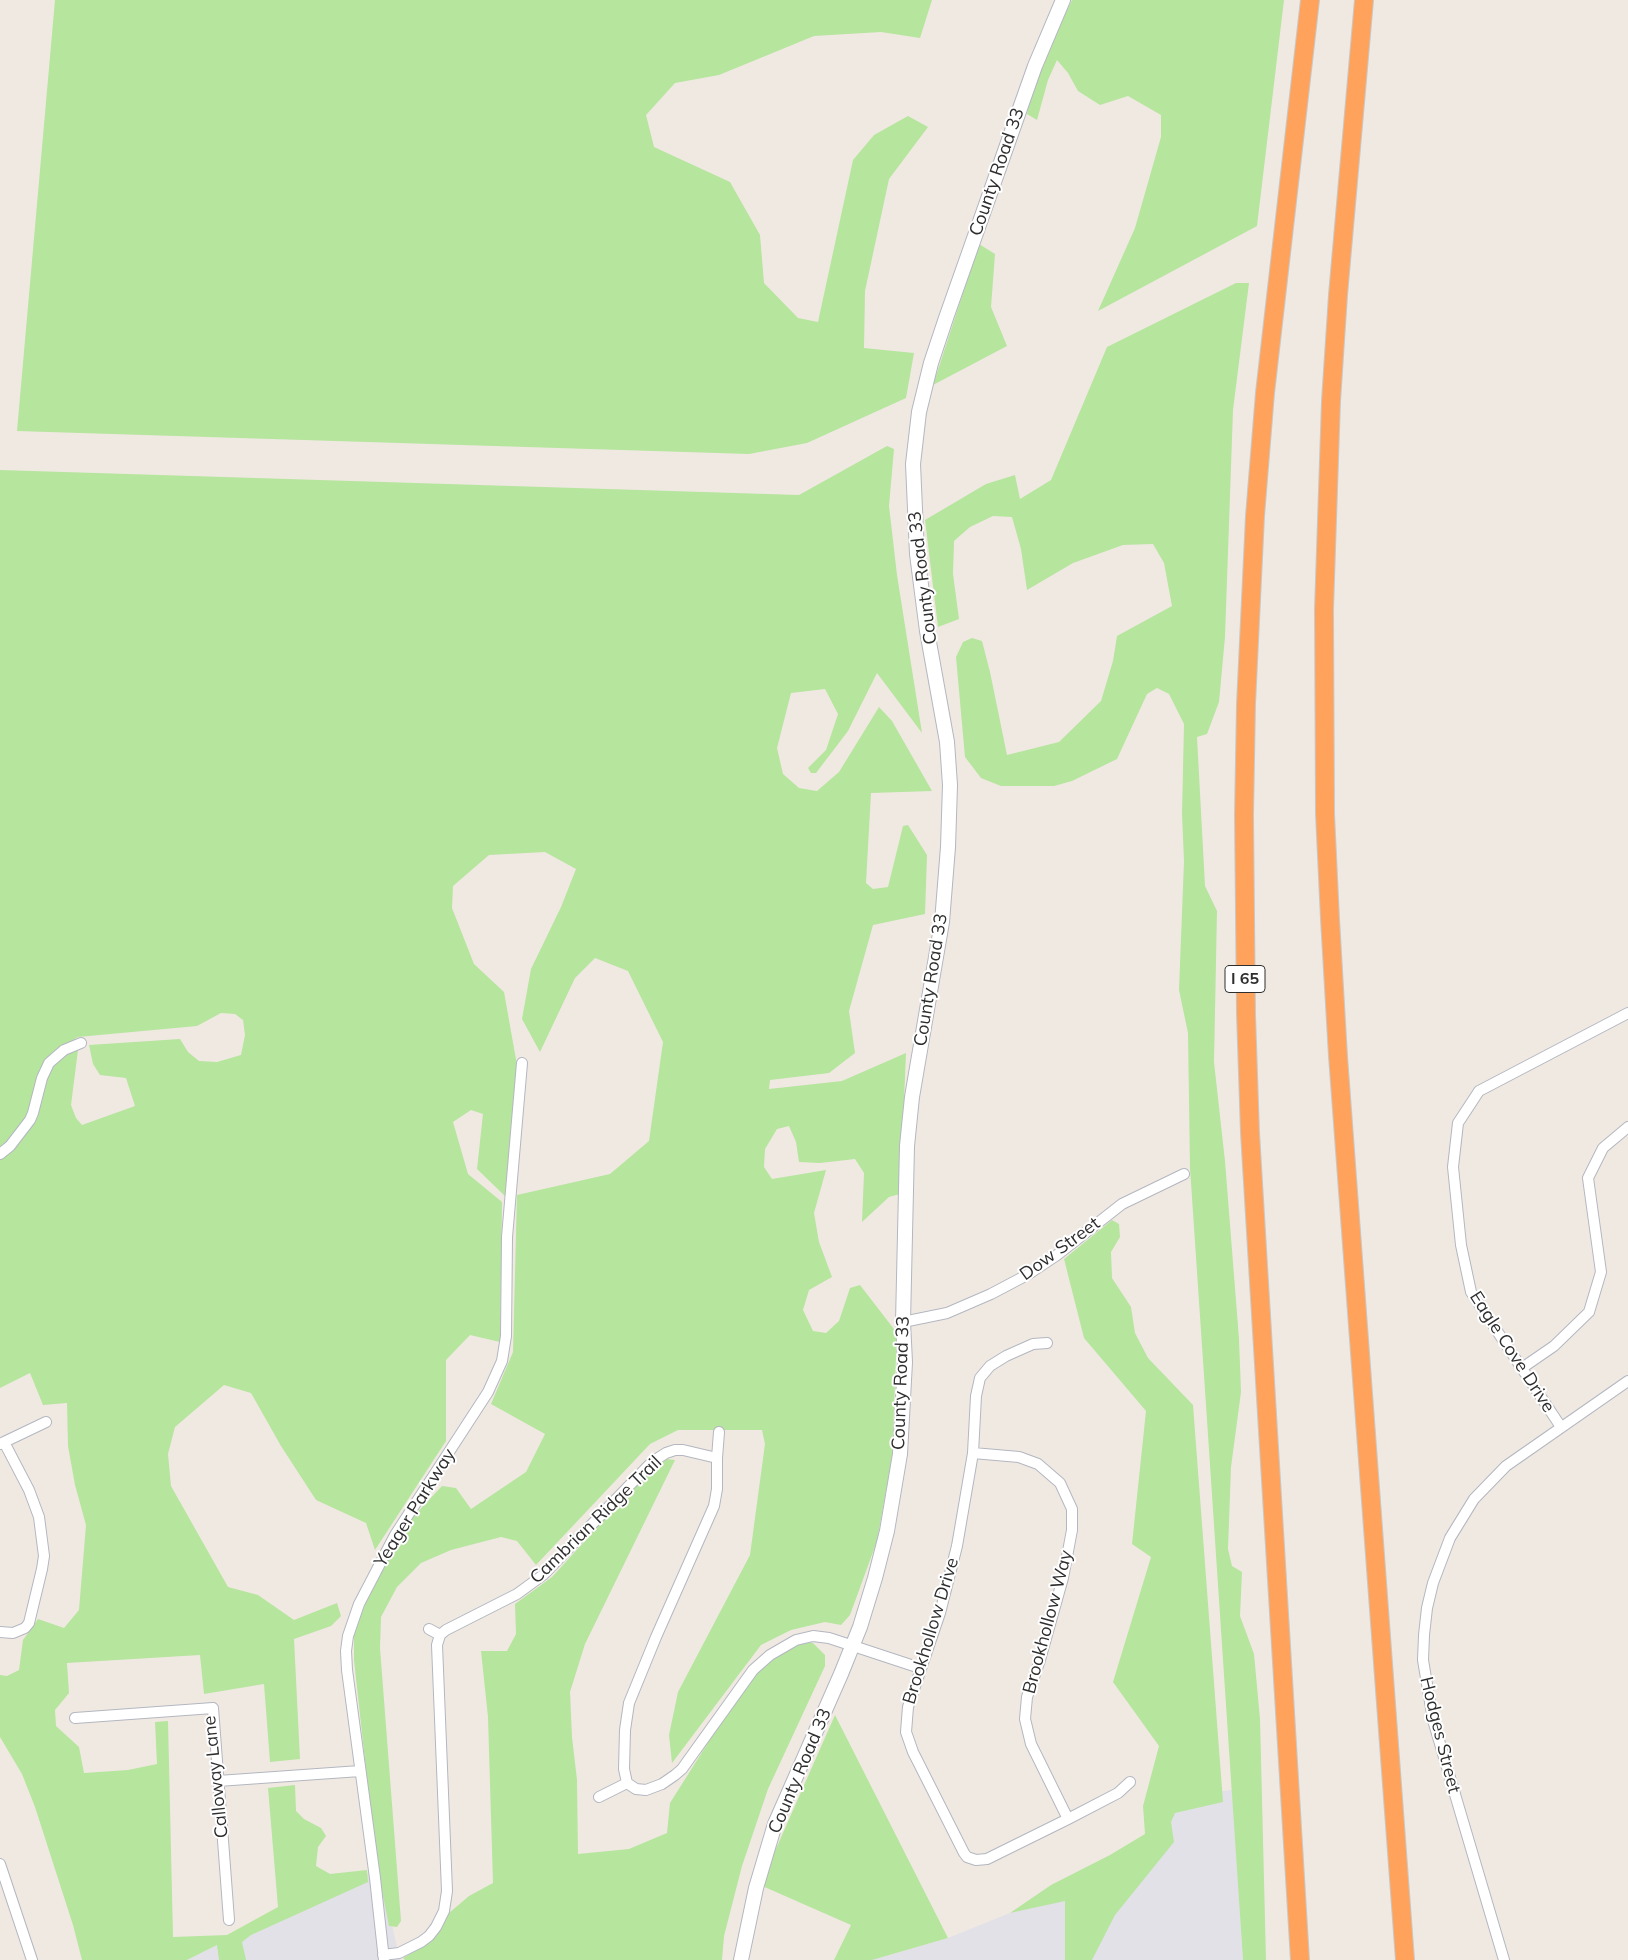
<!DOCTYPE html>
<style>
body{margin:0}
canvas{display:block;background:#efe9e1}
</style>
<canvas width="1628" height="1960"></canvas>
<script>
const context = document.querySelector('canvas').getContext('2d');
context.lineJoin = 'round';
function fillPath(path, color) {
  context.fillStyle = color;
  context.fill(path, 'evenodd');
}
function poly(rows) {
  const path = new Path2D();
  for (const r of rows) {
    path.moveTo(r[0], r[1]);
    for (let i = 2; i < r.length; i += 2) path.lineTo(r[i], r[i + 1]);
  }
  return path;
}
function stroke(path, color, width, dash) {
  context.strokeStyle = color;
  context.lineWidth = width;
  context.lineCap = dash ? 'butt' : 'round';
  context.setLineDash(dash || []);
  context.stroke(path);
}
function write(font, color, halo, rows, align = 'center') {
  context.font = font + ' Mulish,sans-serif';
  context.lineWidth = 4;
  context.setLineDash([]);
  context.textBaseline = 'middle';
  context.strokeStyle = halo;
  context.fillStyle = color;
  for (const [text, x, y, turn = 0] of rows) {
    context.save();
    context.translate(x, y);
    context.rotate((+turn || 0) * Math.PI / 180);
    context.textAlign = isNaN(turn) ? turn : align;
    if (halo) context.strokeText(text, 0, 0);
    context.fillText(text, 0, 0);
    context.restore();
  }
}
fillPath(poly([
 [1232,1790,1243,1960,872,1960,948,1938,1099,1877,1161,1837,1162,1797],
 [379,1868,400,1960,187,1960,217,1945]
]), '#e3e1e8');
fillPath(poly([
 [55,0,932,0,920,38,881,32,814,36,719,75,675,83,646,115,654,147,730,182,760,235,764,283,798,318,818,322,853,160,874,135,908,116,928,127,889,179,865,291,864,348,914,353,906,398,807,443,749,454,17,431],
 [1072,0,1284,0,1257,226,1098,311,1135,228,1161,137,1161,115,1128,96,1100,105,1078,91,1068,73,1057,60,1048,80,1037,120,1027,114,1040,65],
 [979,244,995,254,991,307,1007,346,933,385],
 [1236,283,1249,283,1233,410,1225,637,1219,702,1207,734,1197,737,1205,886,1217,911,1214,1062,1225,1161,1239,1339,1241,1392,1231,1467,1228,1549,1232,1566,1242,1572,1240,1616,1254,1654,1260,1719,1266,1960,1243,1960,1206,1405,1190,1168,1188,1033,1179,990,1184,861,1182,814,1184,724,1169,694,1157,688,1147,694,1117,759,1072,781,1054,786,1001,786,981,778,965,757,956,657,963,642,972,638,982,641,990,672,1007,755,1059,742,1101,701,1113,661,1117,636,1172,606,1164,563,1153,544,1123,545,1073,563,1027,590,1021,549,1012,517,993,516,970,527,954,541,953,574,959,619,938,627,925,520,986,484,1015,475,1020,499,1051,480,1107,347],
 [887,446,894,449,889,506,897,575,922,733,877,673,848,731,816,773,811,773,808,768,826,750,838,714,825,689,791,693,777,748,783,774,799,788,817,791,839,772,879,707,892,721,932,791,871,793,866,883,873,889,888,887,903,826,908,825,927,855,925,914,873,925,849,1011,855,1053,829,1073,770,1080,769,1089,842,1081,906,1053,900,1194,889,1197,862,1222,864,1173,855,1159,820,1163,799,1162,796,1142,789,1126,777,1129,765,1149,764,1167,772,1179,826,1170,814,1213,819,1242,832,1277,809,1290,803,1310,813,1331,826,1333,839,1321,850,1288,860,1285,897,1333,892,1457,877,1541,850,1615,841,1625,825,1622,791,1630,761,1645,672,1763,669,1735,678,1692,750,1555,765,1444,762,1430,678,1430,650,1444,536,1565,517,1541,501,1537,451,1550,421,1563,397,1587,381,1617,380,1648,401,1921,397,1927,389,1926,376,1861,354,1660,354,1631,374,1584,412,1518,442,1486,456,1488,471,1509,526,1472,545,1434,491,1404,513,1352,517,1195,610,1174,649,1141,663,1042,628,971,595,958,575,978,540,1052,522,1019,531,969,561,907,576,869,545,852,489,855,453,886,452,908,474,964,504,992,517,1065,505,1196,477,1169,483,1114,471,1110,453,1122,468,1174,502,1202,500,1342,470,1335,446,1360,446,1441,375,1550,366,1523,316,1500,281,1446,251,1393,224,1385,175,1427,168,1454,171,1486,228,1587,258,1595,294,1620,337,1603,341,1616,331,1626,294,1639,300,1759,270,1762,264,1684,204,1694,200,1655,67,1663,69,1693,55,1710,56,1726,79,1747,84,1773,128,1770,157,1764,155,1722,168,1721,173,1937,227,1935,278,1907,268,1788,295,1785,296,1811,304,1819,321,1828,326,1836,318,1847,316,1866,330,1874,367,1870,368,1882,251,1935,242,1942,246,1960,219,1960,217,1945,187,1960,82,1960,73,1925,35,1807,22,1774,0,1737,0,1675,7,1676,19,1670,23,1640,38,1619,64,1628,79,1610,86,1525,75,1485,68,1446,67,1403,43,1405,30,1373,0,1388,0,1158,11,1149,34,1121,39,1110,46,1076,53,1063,61,1055,70,1051,78,1050,71,1105,76,1118,82,1125,135,1106,126,1078,100,1075,93,1064,89,1045,180,1039,188,1052,199,1061,217,1062,241,1055,245,1035,243,1020,235,1014,221,1013,197,1026,78,1037,59,1049,46,1060,37,1078,33,1104,27,1117,0,1151,0,470,799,495],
 [1112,1220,1119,1224,1120,1237,1111,1252,1112,1278,1131,1307,1135,1333,1148,1358,1193,1405,1223,1802,1175,1813,1171,1822,1174,1842,1115,1915,1092,1960,1065,1960,1065,1901,1010,1913,1051,1885,1110,1855,1145,1834,1143,1806,1159,1746,1113,1682,1151,1557,1132,1544,1146,1411,1084,1338,1064,1259],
 [667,1459,675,1460,585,1644,570,1692,572,1737,577,1780,578,1854,629,1849,667,1833,670,1803,745,1684,775,1657,792,1646,805,1642,813,1643,825,1655,825,1666,768,1789,742,1866,724,1936,722,1960,405,1960,403,1958,427,1944,442,1928,449,1913,469,1896,493,1883,488,1717,481,1651,507,1651,516,1634,515,1604,552,1577,636,1485],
 [835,1715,948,1938,872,1960,834,1960,851,1925,760,1885]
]), '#b6e59e');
const street = poly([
 [0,1154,10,1146,30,1120,33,1113,42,1078,49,1063,64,1050,81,1043],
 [903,1322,947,1313,991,1294,1027,1275,1057,1255,1122,1204,1184,1174],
 [1047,1343,1033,1344,1006,1356,990,1366,980,1378,976,1396,973,1453,957,1546,940,1613,908,1707,906,1732,913,1752,964,1853,967,1857,976,1860,987,1859,1068,1819,1118,1793,1130,1782],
 [1522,1368,1554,1346,1589,1312,1601,1272,1588,1178,1603,1148,1628,1127],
 [1561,1427,1471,1292,1461,1245,1453,1167,1458,1123,1479,1091,1628,1013],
 [0,1444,46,1422],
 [973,1453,1019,1457,1038,1464,1060,1483,1072,1509,1072,1530,1063,1578,1040,1660,1027,1697,1025,1719,1031,1744,1068,1819],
 [717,1458,719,1432],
 [429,1629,440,1635],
 [0,1632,13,1633,25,1628,29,1623,42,1569,44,1556,39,1517,29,1490,4,1442],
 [75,1718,213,1708,229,1920],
 [218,1781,360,1771],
 [627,1783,636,1789,646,1790,662,1784,675,1775,682,1769,753,1670,770,1655,796,1640,813,1636,829,1638,920,1668],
 [0,1864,32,1960],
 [383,1955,399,1953,421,1942,429,1936,436,1927,444,1911,447,1891,437,1645,440,1635,446,1630,517,1594,543,1575,652,1462,666,1453,675,1450,683,1450,717,1458,717,1489,714,1506,656,1637,629,1703,625,1730,624,1769,627,1783,599,1797],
 [384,1960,375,1878,347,1670,346,1651,348,1636,359,1604,395,1535,488,1392,502,1361,506,1336,507,1237,522,1063],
 [1504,1960,1433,1720,1423,1660,1424,1635,1427,1608,1433,1583,1450,1538,1474,1499,1506,1466,1628,1381]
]);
const secondary = poly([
 [741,1960,756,1888,775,1824,841,1674,860,1627,875,1578,887,1531,900,1454,905,1362,903,1322,907,1146,912,1097,942,922,948,847,950,785,947,742,927,631,917,554,913,464,919,412,931,363,946,318,1035,66,1063,0]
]);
const highway = poly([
 [1364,0,1338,295,1331,401,1324,609,1325,814,1330,919,1338,1056,1405,1960],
 [1300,1960,1250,1133,1246,1014,1244,815,1246,704,1255,516,1265,393,1310,0]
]);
stroke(street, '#b4b7c1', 12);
stroke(secondary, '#b4b7c1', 16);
stroke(highway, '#c9c9c9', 20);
stroke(street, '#fff', 10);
stroke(secondary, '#fff', 14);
stroke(highway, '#ffa35c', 18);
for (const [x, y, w] of [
 [1245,979,40]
]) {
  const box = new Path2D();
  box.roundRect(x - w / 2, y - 13.5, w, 27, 4);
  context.fillStyle = '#fff';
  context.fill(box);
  stroke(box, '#2e2e2e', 1);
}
write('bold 16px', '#2e2e2e', null, [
 ["I 65",1245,979]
]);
write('18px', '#2e2e2e', '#fff', [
 ["County Road 33",997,172,-71],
 ["County Road 33",923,578,-97],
 ["County Road 33",931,980,-81],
 ["Dow Street",1060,1249,-36],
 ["Eagle Cove Drive",1512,1352,57],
 ["County Road 33",901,1383,-88],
 ["Yeager Parkway",415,1508,-58],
 ["Cambrian Ridge Trail",596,1520,-44],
 ["Brookhollow Way",1048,1622,-75],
 ["Brookhollow Drive",931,1631,-73],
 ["Hodges Street",1440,1735,76],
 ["County Road 33",800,1771,-67],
 ["Calloway Lane",216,1777,-96]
]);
</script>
